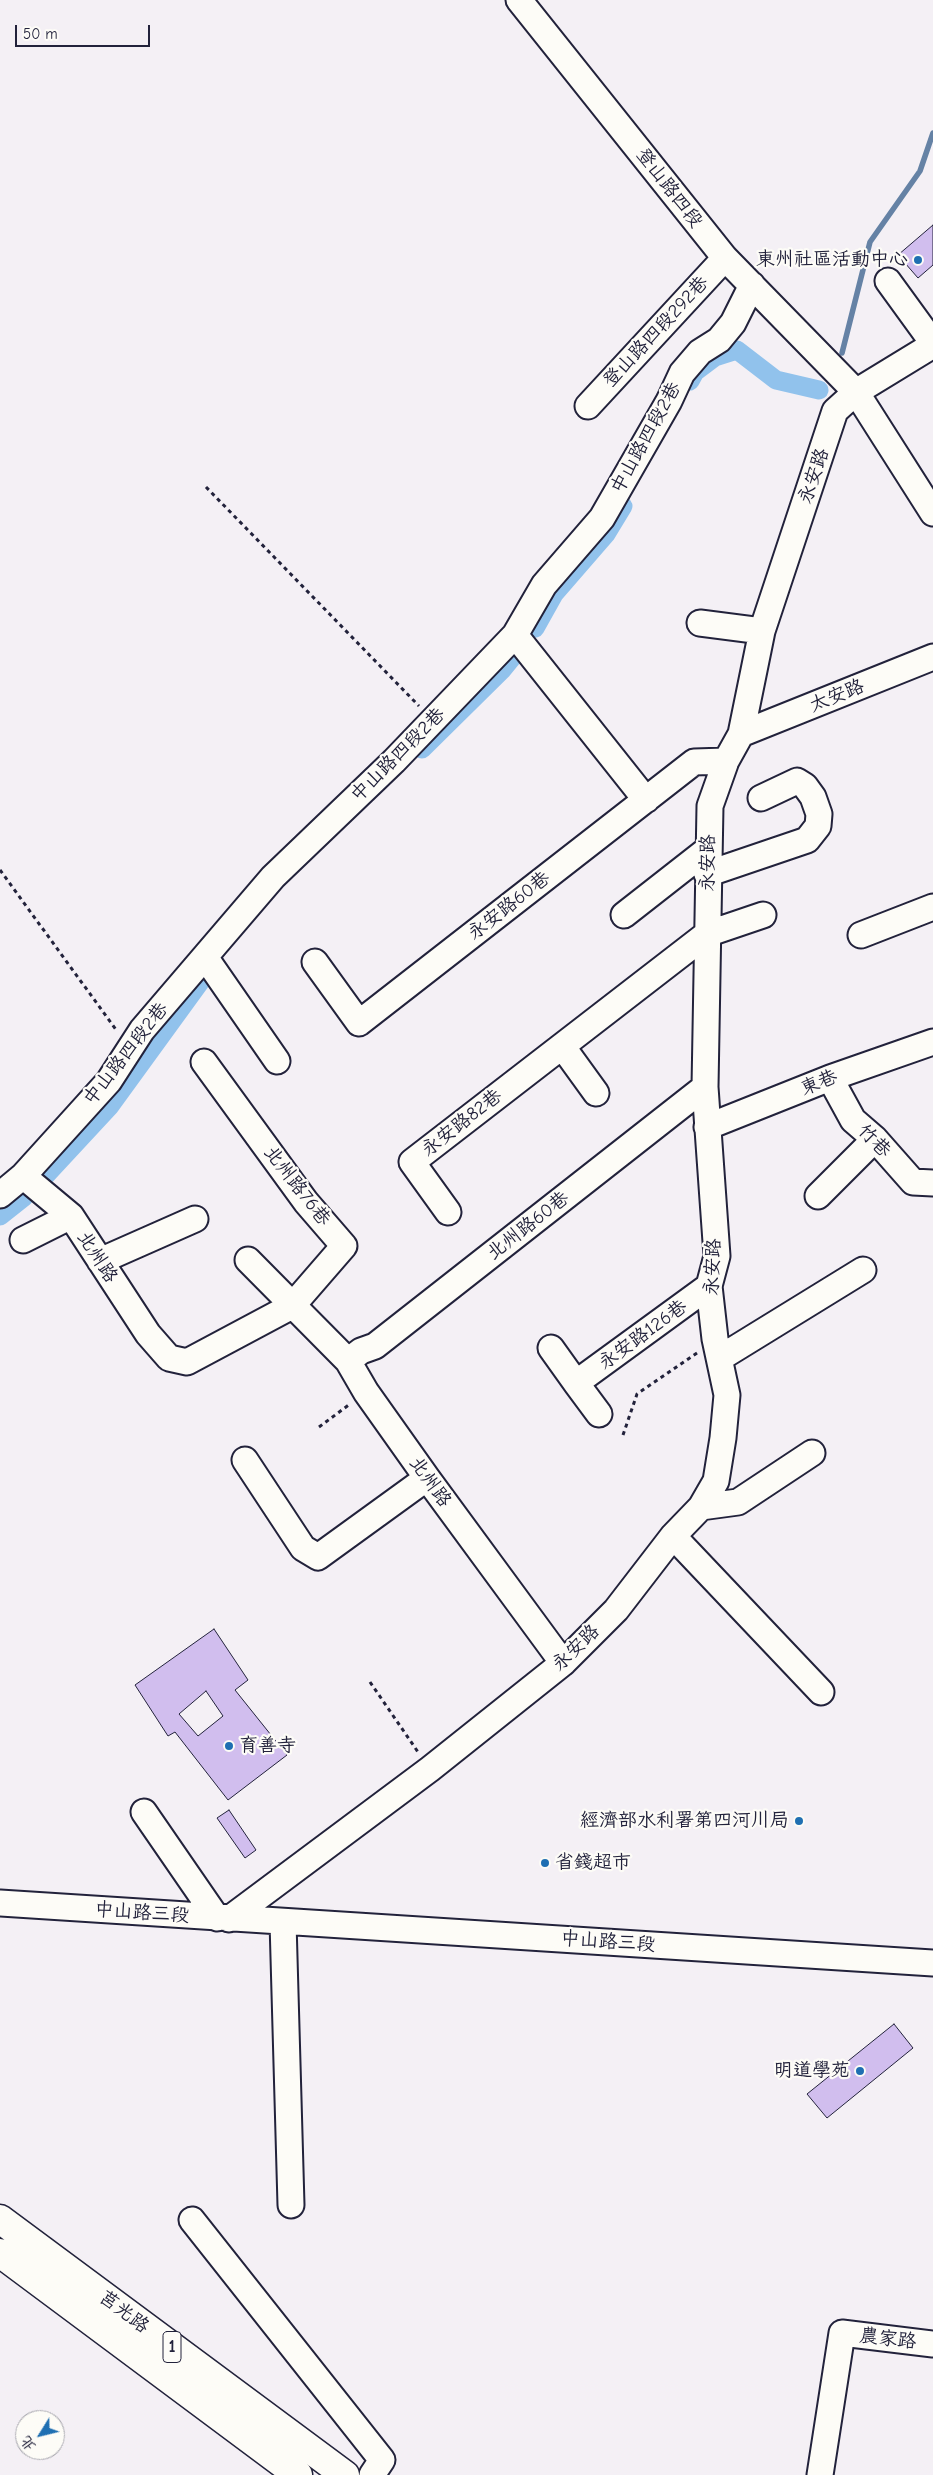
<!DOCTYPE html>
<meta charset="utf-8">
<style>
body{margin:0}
#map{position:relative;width:933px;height:2475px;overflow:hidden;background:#f4f0f5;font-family:"Comic Neue","LXGW WenKai TC",sans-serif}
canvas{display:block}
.north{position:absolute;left:15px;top:2410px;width:50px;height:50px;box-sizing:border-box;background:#fdfcf7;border:1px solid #a5a5ac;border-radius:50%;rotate:234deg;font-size:14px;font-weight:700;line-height:20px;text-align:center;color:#22223b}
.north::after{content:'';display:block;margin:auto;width:18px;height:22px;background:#1f6fb2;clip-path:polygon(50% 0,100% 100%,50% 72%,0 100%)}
.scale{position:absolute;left:15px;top:25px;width:135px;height:22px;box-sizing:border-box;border:2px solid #22223b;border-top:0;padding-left:6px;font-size:15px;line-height:18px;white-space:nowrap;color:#22223b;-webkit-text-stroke:4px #fdfcf7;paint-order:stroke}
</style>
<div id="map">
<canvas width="933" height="2475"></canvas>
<div class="north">北</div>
<div class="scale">50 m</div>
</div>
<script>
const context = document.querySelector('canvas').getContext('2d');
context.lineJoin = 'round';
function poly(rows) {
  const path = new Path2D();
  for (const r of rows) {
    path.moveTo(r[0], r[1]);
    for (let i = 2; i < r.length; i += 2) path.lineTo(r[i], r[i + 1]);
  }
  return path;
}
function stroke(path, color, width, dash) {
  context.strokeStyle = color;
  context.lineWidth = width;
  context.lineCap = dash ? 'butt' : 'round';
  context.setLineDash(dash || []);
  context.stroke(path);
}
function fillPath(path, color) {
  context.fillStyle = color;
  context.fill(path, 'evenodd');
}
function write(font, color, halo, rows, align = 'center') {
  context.font = font + ' "Comic Neue","LXGW WenKai TC",sans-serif';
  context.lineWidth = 4.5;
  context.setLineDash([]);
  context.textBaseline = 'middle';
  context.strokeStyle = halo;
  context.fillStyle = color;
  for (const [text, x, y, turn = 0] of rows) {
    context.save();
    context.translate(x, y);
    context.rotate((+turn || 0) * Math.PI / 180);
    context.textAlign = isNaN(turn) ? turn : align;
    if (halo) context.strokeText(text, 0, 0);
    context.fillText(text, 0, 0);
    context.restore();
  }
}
stroke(poly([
 [842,353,870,242,920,171,933,133]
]), '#6582a5', 5.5);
stroke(poly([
 [690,381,695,372,715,357,737,350,776,380,819,390],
 [535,628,554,594,606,534,623,506],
 [422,749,502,670,515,654],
 [46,1175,110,1106,203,978],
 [0,1216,24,1197]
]), '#91c2ec', 19);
const building = poly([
 [933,225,933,265,918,278,898,255,933,225],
 [214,1629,248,1680,235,1690,287,1755,228,1800,175,1732,168,1736,135,1685,214,1629],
 [206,1691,223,1716,198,1736,179,1714,206,1691],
 [229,1810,256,1850,245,1858,217,1818,229,1810],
 [894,2024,913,2048,827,2118,807,2094,894,2024]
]);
fillPath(building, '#d1beee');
stroke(building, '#22223b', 1);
const minor = poly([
 [519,0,725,258,856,392,933,513],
 [888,281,933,343],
 [588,406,725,258],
 [700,623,762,631],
 [515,635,646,800],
 [741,734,933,657],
 [707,874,807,840,818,826,819,814,813,797,805,786,797,781,761,798],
 [624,915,707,850],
 [861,935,933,907],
 [205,957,277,1061],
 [315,962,359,1023,694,762,726,761],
 [562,1046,596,1093],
 [830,1078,853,1120,875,1139,913,1182,933,1183],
 [707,1127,830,1078,933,1042],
 [23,1176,71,1216,148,1334,169,1358,187,1362,292,1306,344,1246,306,1202,204,1062],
 [0,1195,23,1176,109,1081,142,1030,273,877,394,761,515,635,544,585,602,518,669,401,682,373,700,352,719,340,733,323,752,285],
 [818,1196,875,1139],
 [448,1212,412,1162,707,934,763,915],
 [23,1240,71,1216],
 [248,1260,348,1361,366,1392,427,1478,563,1663],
 [100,1261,195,1219],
 [551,1348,576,1383,709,1286],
 [720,1358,863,1270],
 [348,1361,361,1351,375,1346,705,1087],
 [576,1383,599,1414],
 [245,1460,303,1548,318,1557,427,1478],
 [701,1507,738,1502,812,1453],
 [673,1536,821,1692],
 [144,1812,217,1918],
 [0,1903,933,1963],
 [229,1919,430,1769,563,1663,616,1610,673,1536,701,1507,716,1481,723,1438,727,1395,715,1339,709,1286,717,1256,705,1087,710,806,726,761,741,734,762,631,835,411,856,392,933,345],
 [283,1922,291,2205],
 [192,2220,382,2460,372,2475],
 [820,2475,842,2333,933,2344]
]);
const major = poly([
 [0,2219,345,2475],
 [0,2253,298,2475]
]);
stroke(minor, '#22223b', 29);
stroke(major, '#22223b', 31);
stroke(poly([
 [206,487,419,706],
 [0,870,117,1031],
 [319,1427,350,1404],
 [623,1435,637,1394,697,1353],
 [370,1682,418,1752]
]), '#22223b', 3, [4, 4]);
stroke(minor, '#fdfcf7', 25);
stroke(major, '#fdfcf7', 28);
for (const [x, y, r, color] of [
 [918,260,5,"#1f6fb2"],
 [229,1746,5,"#1f6fb2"],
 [799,1821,5,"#1f6fb2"],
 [545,1863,5,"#1f6fb2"],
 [860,2071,5,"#1f6fb2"]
]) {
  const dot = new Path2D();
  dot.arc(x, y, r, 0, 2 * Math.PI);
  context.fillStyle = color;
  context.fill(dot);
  stroke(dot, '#fdfcf7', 2);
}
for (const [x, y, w] of [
 [172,2347,18]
]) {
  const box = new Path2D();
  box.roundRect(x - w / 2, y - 15.5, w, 31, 4);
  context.fillStyle = '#fdfcf7';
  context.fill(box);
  stroke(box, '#22223b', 1);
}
write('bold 18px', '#22223b', null, [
 ["1",172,2347]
]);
write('19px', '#22223b', '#fdfcf7', [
 ["登山路四段",669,188,52],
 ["登山路四段292巷",656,332,-47],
 ["中山路四段2巷",646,438,-61],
 ["永安路",814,476,-71],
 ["太安路",837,696,-22],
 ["中山路四段2巷",398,755,-45],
 ["永安路",708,863,-89],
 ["永安路60巷",509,906,-38],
 ["中山路四段2巷",126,1054,-52],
 ["東巷",819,1083,-22],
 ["永安路82巷",462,1123,-38],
 ["竹巷",874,1141,45],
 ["北州路76巷",297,1186,52],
 ["北州路60巷",528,1226,-38],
 ["北州路",97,1257,57],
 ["永安路",713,1267,-87],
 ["永安路126巷",643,1335,-36],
 ["北州路",430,1482,54],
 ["永安路",576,1648,-44],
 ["中山路三段",142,1913,4],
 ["中山路三段",608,1942,4],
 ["莒光路",124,2312,37],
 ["農家路",888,2339,7]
]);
write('19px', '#22223b', '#fdfcf7', [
 ["東州社區活動中心",908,260],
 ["育善寺",239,1746,"left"],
 ["經濟部水利署第四河川局",789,1821],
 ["省錢超市",555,1863,"left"],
 ["明道學苑",850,2071]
], 'right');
</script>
